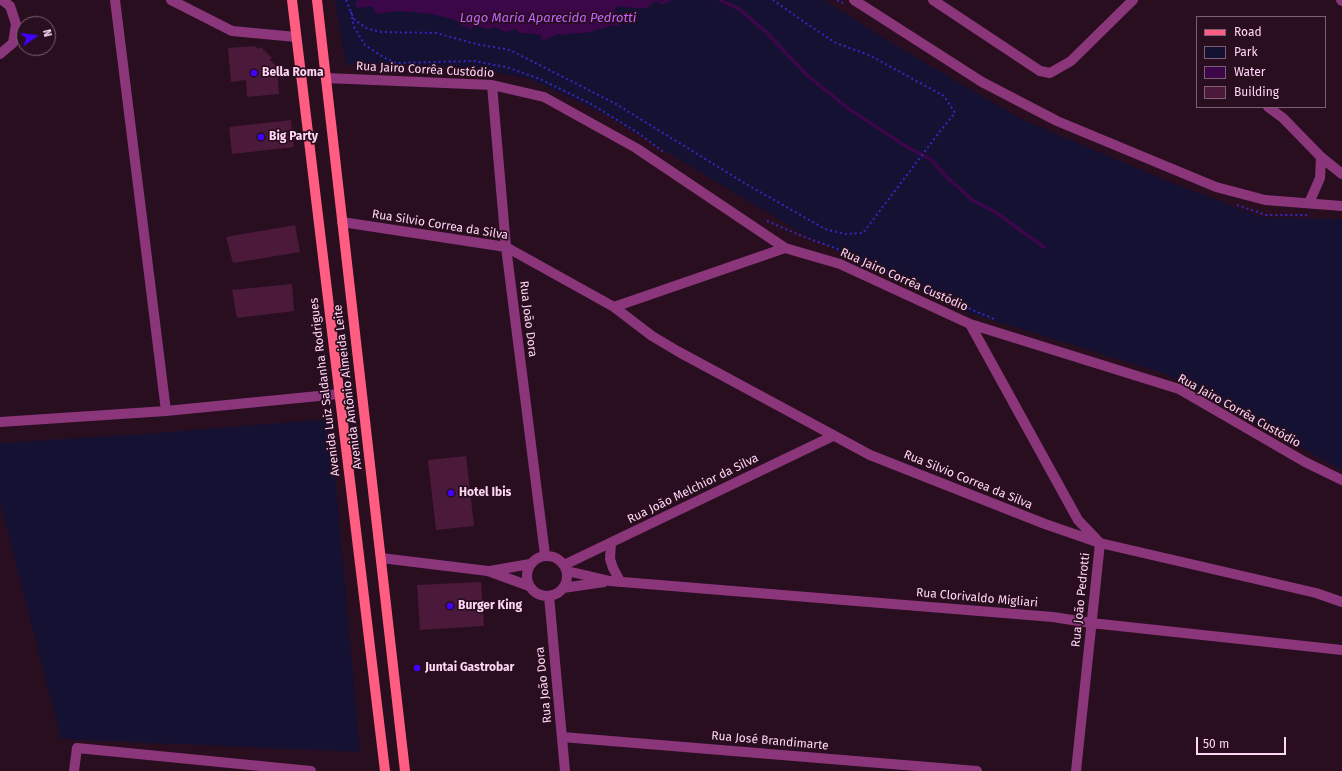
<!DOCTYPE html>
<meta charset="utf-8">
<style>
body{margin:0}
#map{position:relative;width:1342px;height:771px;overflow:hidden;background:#290e20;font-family:"Fira Sans",sans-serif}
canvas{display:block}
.legend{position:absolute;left:1196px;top:16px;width:130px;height:92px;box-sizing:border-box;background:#290e20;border:1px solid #7f5e75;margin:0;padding:5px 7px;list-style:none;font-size:12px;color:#ffd6f4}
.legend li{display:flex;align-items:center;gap:8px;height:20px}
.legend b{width:20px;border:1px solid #7f5e75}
.north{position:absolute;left:16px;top:16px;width:40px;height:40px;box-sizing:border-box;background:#290e20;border:1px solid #7f5e75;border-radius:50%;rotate:76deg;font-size:11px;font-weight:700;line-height:16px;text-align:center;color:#ffd6f4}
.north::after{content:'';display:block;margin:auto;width:14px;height:18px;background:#4102ff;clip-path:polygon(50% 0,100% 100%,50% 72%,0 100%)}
.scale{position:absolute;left:1196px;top:737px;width:90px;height:18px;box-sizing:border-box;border:2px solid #ffd6f4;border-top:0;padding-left:5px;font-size:12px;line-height:14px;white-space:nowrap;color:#ffd6f4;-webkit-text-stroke:3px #290e20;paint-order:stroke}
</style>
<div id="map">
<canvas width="1342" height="771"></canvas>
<ul class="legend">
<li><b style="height:5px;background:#ff5d82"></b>Road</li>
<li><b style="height:11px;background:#151133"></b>Park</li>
<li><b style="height:11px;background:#3b0749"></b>Water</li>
<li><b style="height:11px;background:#4b193a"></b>Building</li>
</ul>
<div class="north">N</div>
<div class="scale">50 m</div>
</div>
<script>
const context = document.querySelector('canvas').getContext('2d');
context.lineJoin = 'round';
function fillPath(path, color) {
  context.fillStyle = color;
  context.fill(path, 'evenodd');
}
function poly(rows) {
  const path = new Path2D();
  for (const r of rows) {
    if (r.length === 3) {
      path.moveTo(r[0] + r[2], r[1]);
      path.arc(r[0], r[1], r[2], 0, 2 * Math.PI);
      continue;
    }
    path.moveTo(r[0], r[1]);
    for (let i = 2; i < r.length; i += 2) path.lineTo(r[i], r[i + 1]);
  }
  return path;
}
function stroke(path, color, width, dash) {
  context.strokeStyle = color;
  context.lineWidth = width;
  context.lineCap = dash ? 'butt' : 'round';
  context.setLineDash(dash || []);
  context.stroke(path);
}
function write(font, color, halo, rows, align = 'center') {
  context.font = font + ' "Fira Sans",sans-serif';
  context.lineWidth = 3.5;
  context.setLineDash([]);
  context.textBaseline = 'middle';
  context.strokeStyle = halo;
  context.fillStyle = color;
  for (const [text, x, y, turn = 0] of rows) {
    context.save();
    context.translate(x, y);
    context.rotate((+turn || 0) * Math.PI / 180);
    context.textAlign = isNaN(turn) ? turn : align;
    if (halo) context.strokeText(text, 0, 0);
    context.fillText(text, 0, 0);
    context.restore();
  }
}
fillPath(poly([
 [335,0,824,0,892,43,1021,119,1165,180,1261,217,1342,219,1342,470,1163,373,965,312,801,233,606,115,527,78,455,66,346,65],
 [330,419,360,752,61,739,0,502,0,443,144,434]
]), '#151133');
fillPath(poly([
 [357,0,660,0,661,3,654,1,647,8,631,8,618,6,614,10,621,18,619,27,614,25,585,33,572,33,567,35,559,34,544,40,540,39,542,36,537,34,519,33,516,29,506,32,495,27,489,29,475,26,470,29,462,25,455,20,432,14,420,13,413,11,408,13,405,11,388,12,377,14,372,6,358,8,355,5]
]), '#3b0749');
stroke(poly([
 [720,0,739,9,765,31,808,76,849,109,904,145,930,159,948,178,972,200,995,212,1044,247],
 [661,3,669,0]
]), '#3b0749', 3.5);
fillPath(poly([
 [255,46,258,49,261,47,272,58,270,60,277,67,279,94,247,97,246,80,231,82,228,48],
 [291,120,294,147,232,154,229,127],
 [295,225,300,252,233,263,226,237],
 [292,284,294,311,237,318,232,290],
 [466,456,474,526,436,530,428,460],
 [481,582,484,626,420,630,417,585]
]), '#4b193a');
stroke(poly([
 [346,0,354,19,366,28,381,32,436,33,476,44,510,50,616,104,746,184,825,229,845,234,863,233,941,130,955,113,944,96,869,55,836,43,807,24,773,0],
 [837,0,843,3],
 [351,12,354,27,365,45,383,57,396,63,474,61,506,67,540,79,591,104,638,133,665,153],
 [1237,205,1266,215,1307,215],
 [767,221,802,236,835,248,944,298,994,319]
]), '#3527c2', 2, [2, 3]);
stroke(poly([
 [115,0,166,411],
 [171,0,232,31,296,37],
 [854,0,982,82,1057,121,1216,187,1265,200,1342,206],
 [933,0,1040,71,1050,73,1071,61,1133,0],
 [1341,0,1342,1],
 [0,54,13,43,16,24,10,6,2,0],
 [326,78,492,85,544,97,636,148,785,248,840,264,970,324,1179,389,1305,462,1342,480],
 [492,85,506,247,545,555],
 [1268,107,1283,118,1321,157,1342,174],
 [1309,203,1320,178,1321,157],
 [342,222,506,247,614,307,652,336,679,352,870,455,1045,524,1100,543,1316,593,1342,602],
 [614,307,785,248],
 [970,324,1078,520,1100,543,1076,771],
 [0,422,166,411,339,394],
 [611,543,610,559,613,568,620,581],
 [547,576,20],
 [381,558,488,571,529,586],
 [564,565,833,436],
 [490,571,530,564],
 [567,571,610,581,1053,617,1091,623,1342,650],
 [563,588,604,582],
 [549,596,565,771],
 [562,737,977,771],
 [74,771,77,748,311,771]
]), '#8b367b', 10);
stroke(poly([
 [292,0,385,771],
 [317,0,405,771]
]), '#ff5d82', 10);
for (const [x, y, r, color] of [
 [254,73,4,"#4102ff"],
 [261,137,4,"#4102ff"],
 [451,493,4,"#4102ff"],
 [450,606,4,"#4102ff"],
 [417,668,4,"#4102ff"]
]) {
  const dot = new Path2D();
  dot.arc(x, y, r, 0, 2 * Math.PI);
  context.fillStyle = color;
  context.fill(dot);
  stroke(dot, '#290e20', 1.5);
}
write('12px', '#ffd6f4', '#290e20', [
 ["Rua Jairo Corrêa Custódio",425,70,3],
 ["Rua Silvio Correa da Silva",440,225,9],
 ["Rua Jairo Corrêa Custódio",904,280,24],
 ["Rua João Dora",528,319,83],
 ["Avenida Luiz Saldanha Rodrigues",325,387,-97],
 ["Avenida Antônio Almeida Leite",348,387,-97],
 ["Rua Jairo Corrêa Custódio",1239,411,29],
 ["Rua Silvio Correa da Silva",968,480,22],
 ["Rua João Melchior da Silva",693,489,-26],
 ["Rua Clorivaldo Migliari",977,598,5],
 ["Rua João Pedrotti",1081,600,-84],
 ["Rua João Dora",544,685,-96],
 ["Rua José Brandimarte",770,741,5]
]);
write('bold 12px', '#ffd6f4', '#290e20', [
 ["Bella Roma",262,73],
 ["Big Party",269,137],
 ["Hotel Ibis",459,493],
 ["Burger King",458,606],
 ["Juntai Gastrobar",425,668]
], 'left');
write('italic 13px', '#c364ff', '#290e20', [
 ["Lago Maria Aparecida Pedrotti",548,18]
]);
</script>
